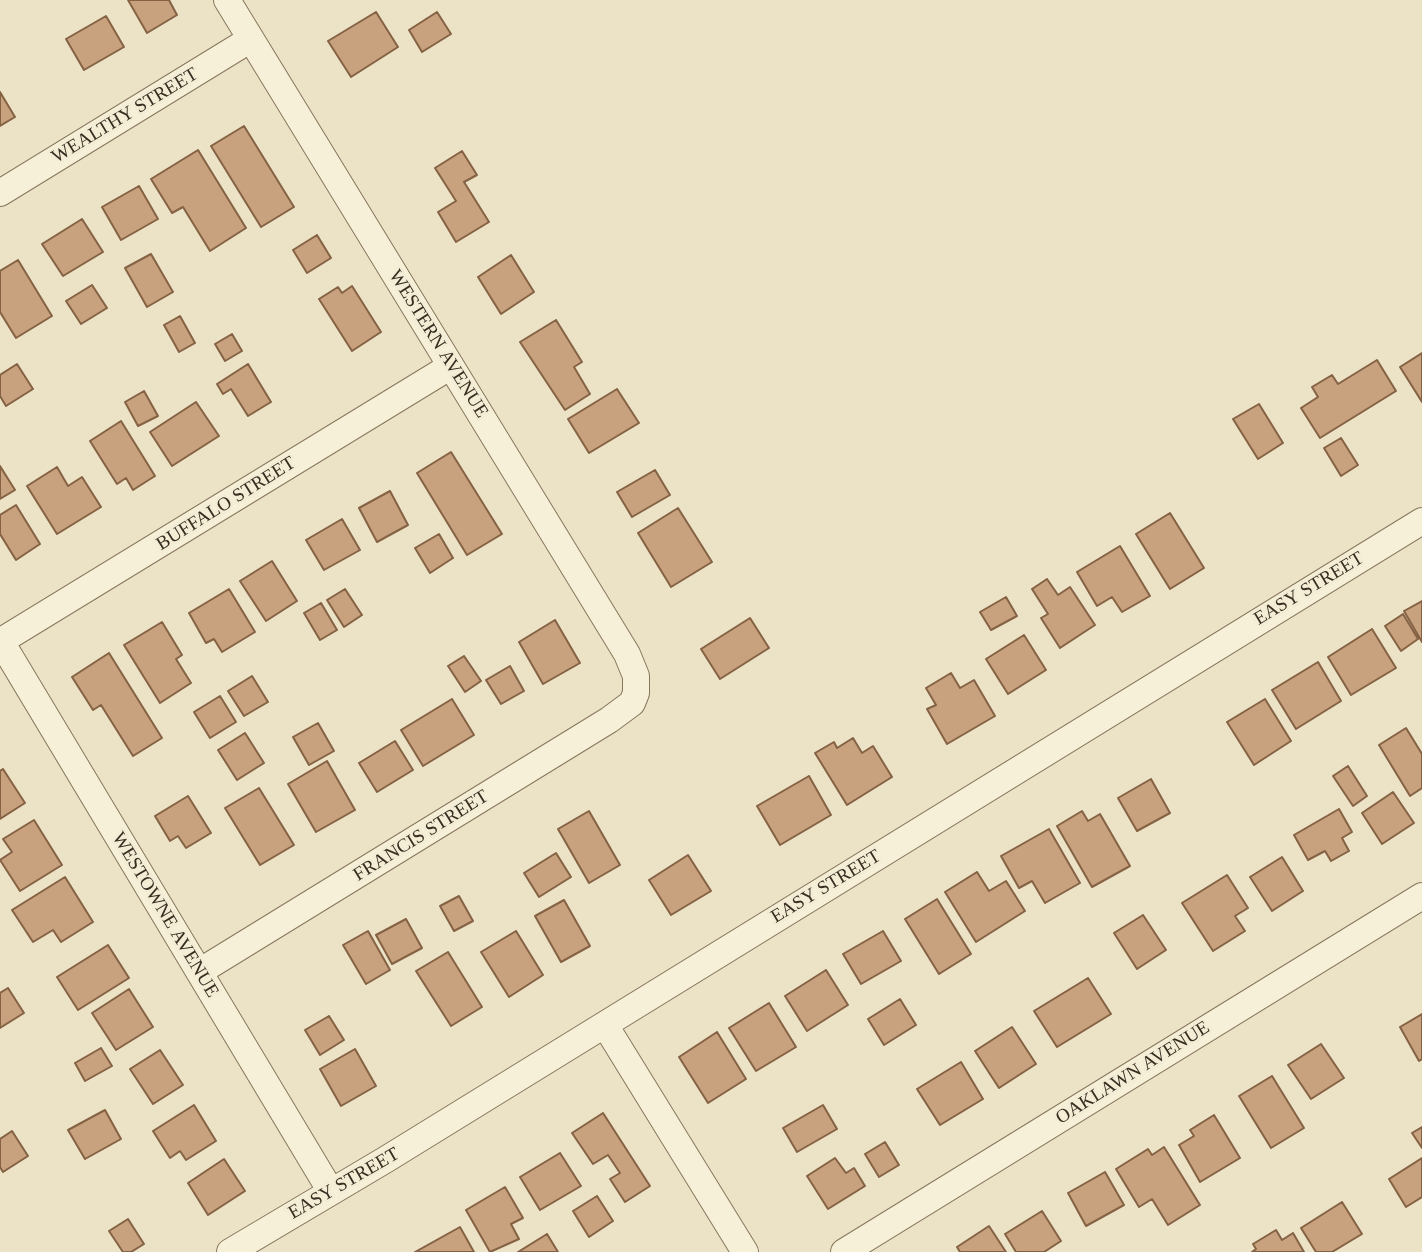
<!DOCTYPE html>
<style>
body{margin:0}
canvas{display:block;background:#ece3c6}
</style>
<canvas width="1422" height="1252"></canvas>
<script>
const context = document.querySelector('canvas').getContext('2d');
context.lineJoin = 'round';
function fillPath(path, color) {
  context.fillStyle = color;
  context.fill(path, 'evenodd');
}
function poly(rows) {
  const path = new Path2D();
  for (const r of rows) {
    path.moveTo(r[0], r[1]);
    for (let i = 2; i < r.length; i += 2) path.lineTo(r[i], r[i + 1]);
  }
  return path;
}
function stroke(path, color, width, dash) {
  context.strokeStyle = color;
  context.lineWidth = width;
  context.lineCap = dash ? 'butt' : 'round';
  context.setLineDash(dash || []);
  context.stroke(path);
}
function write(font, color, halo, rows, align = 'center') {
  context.font = font + ' Georgia,serif';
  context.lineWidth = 6;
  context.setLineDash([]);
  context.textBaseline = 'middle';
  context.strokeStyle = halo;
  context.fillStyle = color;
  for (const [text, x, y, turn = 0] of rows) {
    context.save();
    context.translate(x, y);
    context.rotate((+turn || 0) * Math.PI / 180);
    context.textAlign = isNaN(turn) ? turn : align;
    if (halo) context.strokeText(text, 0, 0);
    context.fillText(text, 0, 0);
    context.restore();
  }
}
const building = poly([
 [128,0,169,0,177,15,147,33,128,0],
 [376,12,398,47,351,77,328,41,376,12],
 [437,12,451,34,422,52,409,30,437,12],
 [106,16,124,47,84,70,66,39,106,16],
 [0,92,15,117,0,126,0,92],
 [244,126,294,207,261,227,211,146,244,126],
 [198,150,246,228,210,251,183,207,172,213,151,179,198,150],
 [462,151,477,175,464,182,489,222,456,242,438,212,456,201,435,168,462,151],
 [139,186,158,219,121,240,102,207,139,186],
 [82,219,103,252,63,276,42,244,82,219],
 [317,235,331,258,307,273,293,250,317,235],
 [151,254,173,292,147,307,125,268,151,254],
 [511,255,534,292,501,314,478,277,511,255],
 [18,260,52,316,16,338,0,312,0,271,18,260],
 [92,285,107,308,81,324,66,301,92,285],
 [352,286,381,332,352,351,319,299,338,287,342,293,352,286],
 [180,316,195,343,179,352,164,325,180,316],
 [556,320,582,362,574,367,590,394,565,410,520,342,556,320],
 [232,334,242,351,225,361,215,344,232,334],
 [1422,353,1422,402,1400,367,1422,353],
 [1377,360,1396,391,1320,438,1301,408,1318,397,1312,387,1332,375,1338,384,1377,360],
 [17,364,33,389,6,406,0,396,0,375,17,364],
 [248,364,271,402,248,416,231,389,223,394,217,384,248,364],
 [617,389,639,423,589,453,568,419,617,389],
 [144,391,158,416,138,426,125,402,144,391],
 [196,402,219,436,172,466,150,432,196,402],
 [1259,404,1283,443,1258,459,1233,419,1259,404],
 [121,421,155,476,133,490,126,478,117,484,90,441,121,421],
 [1341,438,1358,465,1341,476,1324,448,1341,438],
 [451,452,502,534,467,555,417,473,451,452],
 [0,466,15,490,0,499,0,466],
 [57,467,68,486,82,477,101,507,57,534,27,486,57,467],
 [655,470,670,495,632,517,617,492,655,470],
 [390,491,408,525,377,542,359,508,390,491],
 [16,505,40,544,16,560,0,534,0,515,16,505],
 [678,508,712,562,671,587,638,533,678,508],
 [1170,513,1204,568,1170,589,1136,534,1170,513],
 [342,519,360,550,324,570,306,540,342,519],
 [439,534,453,558,430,573,415,548,439,534],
 [1120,546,1150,596,1122,612,1112,597,1097,606,1077,572,1120,546],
 [272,561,297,601,266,621,240,581,272,561],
 [1047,579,1058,595,1070,587,1095,625,1060,648,1041,618,1048,614,1032,589,1047,579],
 [229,589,255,632,222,652,214,639,206,643,189,613,229,589],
 [345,589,362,615,344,627,327,600,345,589],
 [1006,597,1017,616,991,630,980,612,1006,597],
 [1422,601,1422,642,1404,611,1422,601],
 [321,603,337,630,320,640,304,613,321,603],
 [1403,614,1418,639,1401,651,1385,626,1403,614],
 [750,618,769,648,720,679,701,649,750,618],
 [555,620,580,663,543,684,519,642,555,620],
 [162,622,182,655,176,659,191,683,160,703,124,645,162,622],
 [1372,629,1396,668,1351,695,1328,657,1372,629],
 [1024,635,1046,670,1008,694,986,659,1024,635],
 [109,653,162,738,133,756,101,705,93,710,72,677,109,653],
 [464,656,481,681,465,692,448,666,464,656],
 [1318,662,1341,701,1296,729,1272,690,1318,662],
 [510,666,524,691,501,704,486,680,510,666],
 [951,673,960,688,974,680,995,716,947,744,927,709,936,705,926,688,951,673],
 [252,676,268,702,244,716,228,691,252,676],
 [220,696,236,722,210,738,194,712,220,696],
 [452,699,474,735,423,766,401,730,452,699],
 [1265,699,1291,741,1254,765,1227,722,1265,699],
 [318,723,334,751,309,765,293,737,318,723],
 [1406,728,1422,754,1422,788,1410,796,1379,745,1406,728],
 [245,733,264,763,237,780,218,750,245,733],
 [853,738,862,753,873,746,892,777,847,805,815,753,834,742,837,748,853,738],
 [395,741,413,770,377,792,359,763,395,741],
 [327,761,355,810,316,832,288,784,327,761],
 [1348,766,1367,796,1353,806,1333,776,1348,766],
 [3,769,25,803,0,819,0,771,3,769],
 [809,776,831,815,780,845,757,806,809,776],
 [1151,779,1170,813,1137,831,1118,798,1151,779],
 [259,788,294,845,260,865,225,808,259,788],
 [1393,792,1414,823,1382,844,1362,813,1393,792],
 [188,796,211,833,186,848,178,836,170,841,155,816,188,796],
 [1339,809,1352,832,1342,838,1349,851,1331,861,1325,851,1308,860,1294,835,1339,809],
 [589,811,620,865,589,883,558,829,589,811],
 [1082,811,1088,821,1100,814,1130,866,1092,887,1057,826,1082,811],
 [34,820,62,865,20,891,0,860,12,852,3,839,34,820],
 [1049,829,1080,883,1045,903,1032,881,1019,888,1001,856,1049,829],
 [556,853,571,877,539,897,524,873,556,853],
 [688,855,711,891,671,915,649,880,688,855],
 [1282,857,1303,891,1272,911,1250,877,1282,857],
 [977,872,989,891,1006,881,1025,911,976,942,945,892,977,872],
 [1227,875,1248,908,1235,916,1245,931,1213,951,1182,903,1227,875],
 [65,877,93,922,61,942,53,930,33,942,12,910,65,877],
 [459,896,473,921,454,931,440,906,459,896],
 [937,899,971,954,939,974,905,919,937,899],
 [564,900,590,946,561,962,535,916,564,900],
 [1143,915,1166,950,1137,969,1114,933,1143,915],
 [406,919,422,948,392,964,376,935,406,919],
 [368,931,390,970,366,984,343,945,368,931],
 [516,931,543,975,509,997,481,952,516,931],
 [883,931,901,961,861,984,843,954,883,931],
 [108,945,129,978,78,1010,57,977,108,945],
 [448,952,482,1007,451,1026,416,971,448,952],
 [826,970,848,1005,807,1031,785,996,826,970],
 [1088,978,1111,1014,1057,1047,1034,1011,1088,978],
 [8,988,24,1013,0,1028,0,993,8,988],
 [129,989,153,1027,116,1050,92,1013,129,989],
 [900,999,916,1025,884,1045,868,1019,900,999],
 [769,1003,796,1047,756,1071,729,1028,769,1003],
 [1422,1014,1422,1059,1419,1061,1400,1027,1422,1014],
 [329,1016,344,1040,320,1055,305,1030,329,1016],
 [1012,1027,1036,1064,999,1088,975,1051,1012,1027],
 [717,1032,746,1079,708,1103,679,1057,717,1032],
 [1321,1044,1344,1078,1311,1099,1288,1065,1321,1044],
 [101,1048,112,1066,85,1081,75,1063,101,1048],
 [355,1049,376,1086,341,1106,320,1069,355,1049],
 [160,1050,183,1085,153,1104,130,1069,160,1050],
 [961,1062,983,1099,940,1125,917,1089,961,1062],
 [1272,1076,1304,1128,1271,1148,1239,1096,1272,1076],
 [194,1105,216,1141,186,1160,180,1151,170,1158,153,1131,194,1105],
 [823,1105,837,1129,797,1152,783,1128,823,1105],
 [105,1110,121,1139,85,1159,68,1130,105,1110],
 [603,1113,650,1186,625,1202,610,1179,620,1173,608,1155,593,1164,572,1133,603,1113],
 [1214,1115,1240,1158,1200,1182,1179,1145,1194,1136,1190,1130,1214,1115],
 [1422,1127,1422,1148,1412,1133,1422,1127],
 [12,1131,28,1156,3,1172,0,1167,0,1139,12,1131],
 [885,1142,899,1165,879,1177,865,1154,885,1142],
 [1164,1147,1200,1205,1168,1225,1152,1199,1139,1207,1116,1169,1148,1149,1152,1155,1164,1147],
 [560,1153,581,1186,540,1210,520,1177,560,1153],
 [835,1158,846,1173,854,1168,865,1186,828,1209,807,1176,835,1158],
 [1422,1158,1422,1197,1406,1207,1389,1179,1422,1158],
 [224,1159,245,1191,208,1215,188,1183,224,1159],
 [1105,1172,1124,1205,1086,1226,1068,1193,1105,1172],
 [505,1187,523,1218,511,1224,519,1239,490,1252,466,1210,505,1187],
 [597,1196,613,1221,589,1237,573,1211,597,1196],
 [1342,1202,1362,1234,1332,1252,1316,1252,1301,1228,1342,1202],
 [1042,1211,1061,1241,1044,1252,1016,1252,1005,1234,1042,1211],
 [128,1219,144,1244,131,1252,123,1252,109,1231,128,1219],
 [989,1226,1006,1252,960,1252,957,1247,989,1226],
 [460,1227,474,1252,415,1252,460,1227],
 [1276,1230,1282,1240,1293,1233,1304,1252,1252,1252,1256,1249,1253,1244,1276,1230],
 [547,1234,558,1252,518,1252,547,1234]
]);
fillPath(building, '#c8a27e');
stroke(building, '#856244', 2);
const street = poly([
 [0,193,251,39],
 [0,640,330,1190],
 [1,641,451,366],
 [199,972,609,720,632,703,636,693,636,676,627,654,227,0],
 [605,1025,745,1252],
 [230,1252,385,1160,1422,521],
 [844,1252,1422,896]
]);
stroke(street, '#87765d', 28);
stroke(street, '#f7f0d9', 26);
write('19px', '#382d20', '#f4edd5', [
 ["WEALTHY STREET",125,116,-31],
 ["WESTERN AVENUE",438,344,58],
 ["BUFFALO STREET",226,504,-32],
 ["EASY STREET",1309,589,-31],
 ["FRANCIS STREET",421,836,-32],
 ["EASY STREET",826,887,-31],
 ["WESTOWNE AVENUE",165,915,59],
 ["OAKLAWN AVENUE",1133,1073,-32],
 ["EASY STREET",344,1184,-30]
]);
</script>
